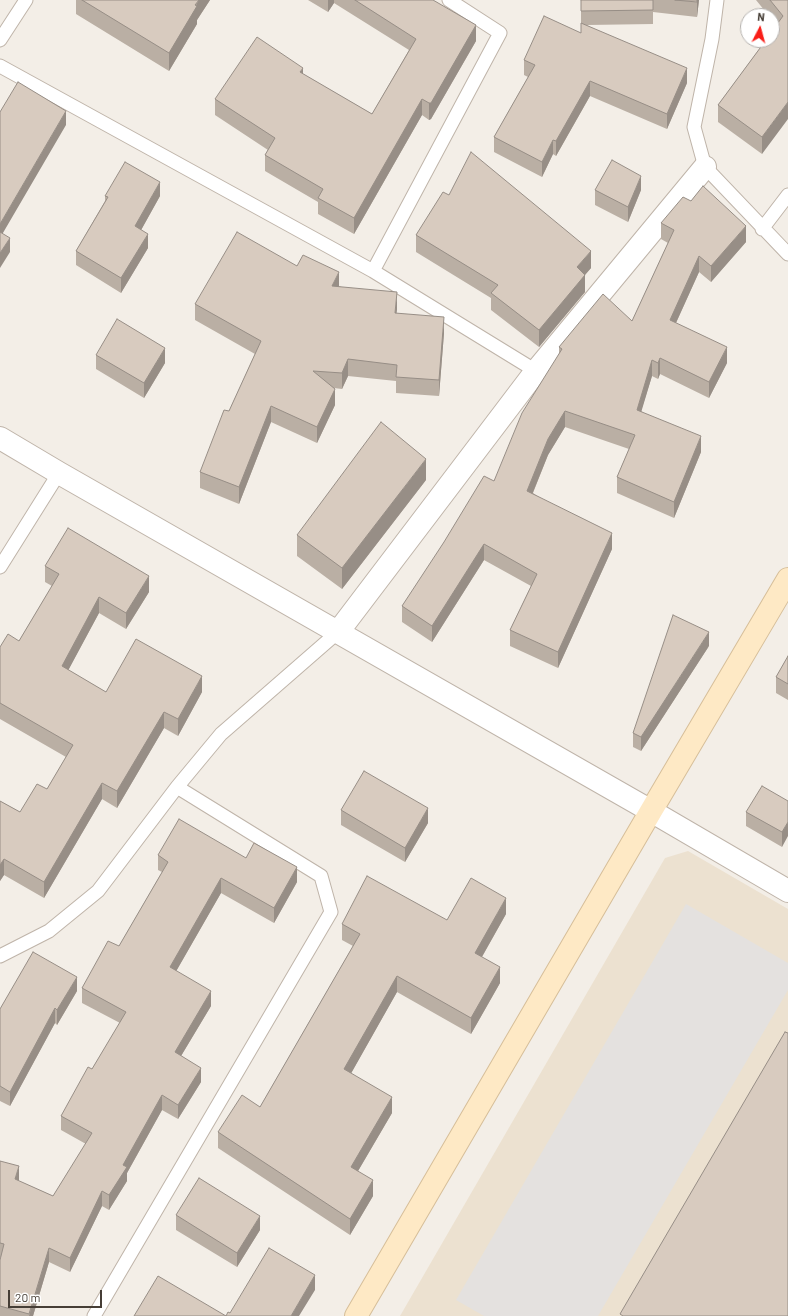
<!DOCTYPE html>
<style>
body{margin:0}
#map{position:relative;width:788px;height:1316px;overflow:hidden;background:#f3eee7;font-family:Barlow,sans-serif}
canvas{display:block}
.north{position:absolute;left:740px;top:8px;width:40px;height:40px;box-sizing:border-box;background:#fff;border:1px solid #b5b2af;border-radius:50%;rotate:6deg;font-size:11px;font-weight:700;line-height:16px;text-align:center;color:#463e36}
.north::after{content:'';display:block;margin:auto;width:14px;height:18px;background:#f91e18;clip-path:polygon(50% 0,100% 100%,50% 72%,0 100%)}
.scale{position:absolute;left:8px;top:1290px;width:94px;height:18px;box-sizing:border-box;border:2px solid #463e36;border-top:0;padding-left:5px;font-size:12px;line-height:14px;white-space:nowrap;color:#463e36;-webkit-text-stroke:3px #fff;paint-order:stroke}
</style>
<div id="map">
<canvas width="788" height="1316"></canvas>
<div class="north">N</div>
<div class="scale">20 m</div>
</div>
<script>
const context = document.querySelector('canvas').getContext('2d');
context.lineJoin = 'round';
function fillPath(path, color) {
  context.fillStyle = color;
  context.fill(path, 'evenodd');
}
function poly(rows) {
  const path = new Path2D();
  for (const r of rows) {
    path.moveTo(r[0], r[1]);
    for (let i = 2; i < r.length; i += 2) path.lineTo(r[i], r[i + 1]);
  }
  return path;
}
function stroke(path, color, width, dash) {
  context.strokeStyle = color;
  context.lineWidth = width;
  context.lineCap = dash ? 'butt' : 'round';
  context.setLineDash(dash || []);
  context.stroke(path);
}
fillPath(poly([
 [688,851,788,909,788,1316,400,1316,665,858]
]), '#ece1d0');
fillPath(poly([
 [686,904,788,963,788,990,598,1316,484,1316,456,1300]
]), '#e4e1df');
const lane = poly([
 [717,0,712,39,694,127,705,167,788,254],
 [0,40,26,0],
 [0,66,373,271,536,371],
 [762,229,788,195],
 [373,271,500,33,449,0],
 [0,567,59,473],
 [0,956,49,931,98,891,177,787,221,734,338,632],
 [94,1316,331,912,321,876,177,787]
]);
const street = poly([
 [0,438,59,473,651,811,788,891],
 [338,632,536,371,705,167]
]);
const secondary = poly([
 [356,1316,651,811,788,579]
]);
stroke(lane, '#bfb4a9', 15);
stroke(street, '#bfb4a9', 24);
stroke(secondary, '#d6be99', 24);
stroke(lane, '#fff', 13);
stroke(street, '#fff', 22);
stroke(secondary, '#fee9c5', 22);
fillPath(poly([
 [76,0,210,0,197,20,197,24,169,71,76,14],
 [308,0,433,0,476,41,431,119,429,120,422,115,354,234,318,214,318,202,265,171,265,155,268,150,215,115,215,99,303,74,372,114,409,50,334,3,328,12],
 [581,0,699,0,697,17,653,12,653,24,587,25,687,83,667,129,590,96,556,156,553,154,542,177,494,152,494,137,528,77,524,75,524,60,581,33],
 [756,0,788,0,762,154,718,122,718,105,777,25,772,19,772,16,769,16],
 [595,190,641,190,628,222,595,205],
 [449,195,591,268,585,275,585,292,539,347,491,310,491,298,416,252,416,235],
 [105,196,160,196,141,230,148,248,121,293,76,265,76,251,105,201],
 [661,223,746,242,711,282,699,272,676,323,727,363,709,398,660,374,658,379,652,376,641,411,701,452,674,518,617,493,617,477,629,449,565,427,548,455,533,493,612,549,558,668,510,646,510,630,531,586,484,560,432,642,402,622,402,606,494,481,559,355,559,347,632,321,668,243,661,239],
 [297,266,339,286,397,309,396,313,444,333,439,396,396,393,396,381,348,376,342,389,334,388,335,405,317,443,271,422,239,504,200,488,200,472,229,411,255,354,195,320,195,304],
 [96,355,165,363,144,398,96,369],
 [426,480,342,589,297,556,297,535],
 [45,566,149,592,126,629,99,613,68,670,106,692,202,692,178,736,164,728,117,808,102,799,44,898,4,875,0,881,0,801,20,812,47,789,66,757,0,719,0,647,19,641,52,586,45,582],
 [709,646,641,751,633,747,633,733],
 [788,656,788,700,776,693,776,677],
 [788,801,782,847,746,826,746,812],
 [341,810,428,823,405,862,341,825],
 [158,855,246,858,297,882,274,923,221,893,176,971,211,1006,181,1056,201,1082,178,1119,162,1110,127,1173,127,1181,109,1210,102,1206,70,1272,49,1262,33,1316,0,1316,0,1260,1,1257,0,1257,0,1161,19,1181,53,1196,86,1144,61,1130,61,1116,92,1069,120,1023,82,1003,82,988,119,946,162,872,158,870],
 [506,914,482,957,500,983,471,1034,397,992,351,1073,392,1113,358,1171,373,1196,350,1235,218,1148,218,1132,260,1107,353,946,342,940,342,924,447,920],
 [77,991,57,1025,55,1023,10,1106,0,1101,0,1009],
 [176,1215,260,1230,237,1267,176,1230]
]), '#baafa4');
fillPath(poly([
 [199,0,210,0,197,20,197,24,169,71,169,53],
 [328,0,334,0,334,3,328,12],
 [697,0,699,0,697,17],
 [476,25,476,41,431,119,429,120,429,103],
 [303,68,303,84,300,72],
 [687,68,687,83,667,129,667,114],
 [590,81,590,96,556,156,556,141],
 [422,99,422,115,354,234,354,218],
 [788,102,788,119,762,154,762,137],
 [66,111,66,125,0,238,0,224],
 [553,140,553,154,542,177,542,162],
 [641,176,641,190,628,222,628,207],
 [160,182,160,196,135,241,135,226],
 [746,226,746,242,711,282,711,266],
 [148,234,148,248,121,293,121,278],
 [10,238,10,252,0,268,0,253],
 [591,251,591,268,577,284,577,267],
 [699,256,699,272,670,336,670,320],
 [339,272,339,288,332,286],
 [585,275,585,292,539,347,539,330],
 [397,292,397,309,395,329,395,313],
 [444,317,444,333,439,396,439,380],
 [727,347,727,363,709,398,709,382],
 [165,348,165,363,144,398,144,383],
 [660,358,660,374,658,379,658,363],
 [348,359,348,376,342,389,342,373],
 [652,360,652,376,637,426,637,410],
 [335,389,335,405,317,443,317,427],
 [271,406,271,422,239,504,239,487],
 [565,411,565,427,548,455,527,507,527,491,548,439],
 [701,436,701,452,674,518,674,502],
 [426,459,426,480,342,589,342,568],
 [612,533,612,549,558,668,558,652],
 [484,544,484,560,432,642,432,626],
 [149,576,149,592,126,629,126,613],
 [99,597,99,613,62,682,62,666],
 [709,632,709,646,641,751,641,737],
 [202,676,202,692,178,736,178,719],
 [164,712,164,728,117,808,117,791],
 [102,783,102,799,44,898,44,882],
 [428,808,428,823,405,862,405,848],
 [788,822,788,836,782,847,782,832],
 [4,859,4,875,0,881,0,865],
 [297,867,297,882,274,923,274,908],
 [221,878,221,893,170,982,170,967],
 [506,898,506,914,475,969,475,953],
 [500,967,500,983,471,1034,471,1018],
 [397,976,397,992,344,1086,344,1069],
 [77,977,77,991,57,1025,57,1010],
 [211,991,211,1006,175,1066,175,1052],
 [55,1008,55,1023,10,1106,10,1092],
 [201,1068,201,1082,178,1119,178,1105],
 [162,1095,162,1110,127,1173,127,1181,109,1210,109,1195,123,1165],
 [392,1097,392,1113,351,1183,351,1167],
 [19,1166,19,1181,15,1179],
 [373,1180,373,1196,350,1235,350,1219],
 [102,1191,102,1206,70,1272,70,1258],
 [260,1216,260,1230,237,1267,237,1253],
 [49,1248,49,1262,33,1316,29,1316],
 [315,1275,315,1290,299,1316,291,1316]
]), '#978e86');
const building = poly([
 [82,0,199,0,195,5,197,6,169,53,82,0],
 [355,0,433,0,476,25,431,103,429,103,422,99,354,218,318,198,323,189,265,155,275,138,215,99,257,37,303,68,300,72,372,114,416,39,355,0],
 [581,0,653,0,653,10,581,11,581,0],
 [675,0,697,0,697,2,675,0],
 [770,0,788,0,788,102,762,137,718,105,766,40,772,40,772,31,783,16,770,0],
 [544,16,581,33,581,23,687,68,667,114,590,81,556,141,553,140,542,162,494,137,535,65,524,60,544,16],
 [18,82,66,111,0,224,0,112,18,82],
 [471,152,591,251,577,267,585,275,539,330,491,293,498,285,416,235,443,192,449,195,471,152],
 [612,160,641,176,628,207,595,190,612,160],
 [125,162,160,182,135,226,148,234,121,278,76,251,108,197,105,196,125,162],
 [703,186,746,226,711,266,699,256,670,320,727,347,709,382,660,358,658,363,652,360,637,410,701,436,674,502,617,477,635,435,565,411,548,439,527,491,612,533,558,652,510,630,537,574,484,544,432,626,402,606,444,542,484,476,494,481,522,413,562,349,559,347,603,294,632,321,674,230,661,223,683,197,691,201,703,186],
 [0,232,10,238,0,253,0,232],
 [237,232,297,266,303,255,339,272,332,286,397,292,395,313,444,317,439,380,396,377,397,365,348,359,342,373,313,371,335,389,317,427,271,406,239,487,200,472,224,410,229,411,261,341,195,304,237,232],
 [117,319,165,348,144,383,96,355,117,319],
 [381,422,426,459,342,568,297,535,381,422],
 [68,528,149,576,126,613,99,597,62,666,106,692,136,639,202,676,178,719,164,712,117,791,102,783,44,882,4,859,0,865,0,801,20,812,37,784,47,789,73,745,0,703,0,647,8,634,19,641,59,574,45,566,68,528],
 [673,615,709,632,641,737,633,733,673,615],
 [788,656,788,684,776,677,788,656],
 [364,771,428,808,405,848,341,810,364,771],
 [762,786,788,801,788,822,782,832,746,812,762,786],
 [179,819,246,858,254,843,297,867,274,908,221,878,170,967,211,991,175,1052,201,1068,178,1105,162,1095,123,1165,127,1167,109,1195,102,1191,70,1258,49,1248,29,1314,0,1306,0,1260,4,1244,0,1243,0,1161,19,1166,15,1179,53,1196,92,1133,61,1116,88,1067,92,1069,126,1012,82,988,108,941,119,946,168,862,158,855,179,819],
 [367,876,447,920,471,878,506,898,475,953,500,967,471,1018,397,976,344,1069,392,1097,351,1167,373,1180,350,1219,218,1132,242,1095,260,1107,360,934,342,924,367,876],
 [33,952,77,977,57,1010,55,1008,10,1092,0,1086,0,1009,33,952],
 [785,1032,788,1033,788,1316,623,1316,620,1314,785,1032],
 [199,1178,260,1216,237,1253,176,1215,199,1178],
 [269,1248,315,1275,291,1316,134,1316,158,1276,226,1316,228,1312,230,1313,269,1248]
]);
fillPath(building, '#d8cbbf');
stroke(building, '#978e86', 1);
</script>
